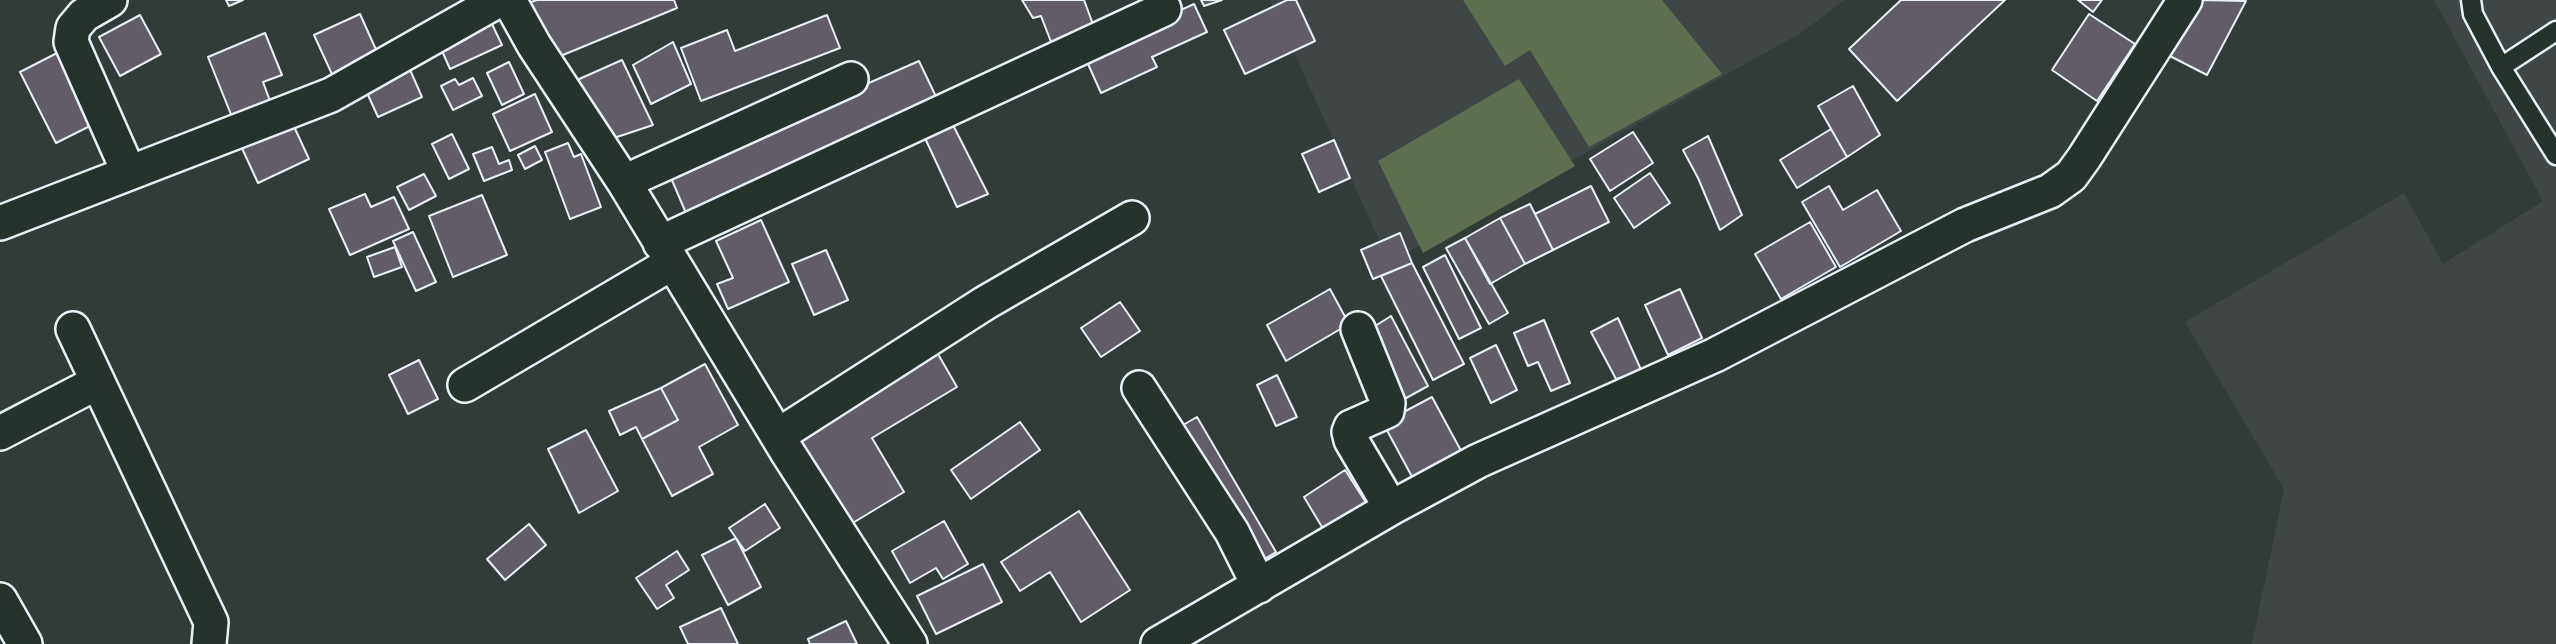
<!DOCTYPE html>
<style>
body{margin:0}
canvas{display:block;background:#323b38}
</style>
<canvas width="2556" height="644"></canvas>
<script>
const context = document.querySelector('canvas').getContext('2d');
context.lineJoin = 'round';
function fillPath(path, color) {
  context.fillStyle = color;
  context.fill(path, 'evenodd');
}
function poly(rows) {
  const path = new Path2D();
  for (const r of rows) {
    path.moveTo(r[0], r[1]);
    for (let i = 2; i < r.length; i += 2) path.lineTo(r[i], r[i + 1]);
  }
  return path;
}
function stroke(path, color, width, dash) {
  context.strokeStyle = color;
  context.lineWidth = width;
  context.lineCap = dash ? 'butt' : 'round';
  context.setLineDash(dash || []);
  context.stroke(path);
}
fillPath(poly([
 [1270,0,1845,0,1801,33,1389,262],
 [2434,0,2556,0,2556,644,2252,644,2284,489,2185,322,2404,193,2443,264,2543,201]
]), '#404546');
fillPath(poly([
 [1463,0,1662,0,1722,74,1589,147,1530,50,1505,66],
 [1519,79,1575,166,1423,253,1378,161]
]), '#5e6f51');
const building = poly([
 [226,0,243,0,229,6,226,0],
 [537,0,674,0,677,8,558,57,528,3,537,0],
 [1022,0,1084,0,1094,27,1053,47,1041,16,1033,18,1022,0],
 [1201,0,1222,0,1204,6,1201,0],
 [1287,0,1296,0,1315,41,1245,74,1224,30,1287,0],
 [1901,0,2005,0,1897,101,1849,49,1901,0],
 [2078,0,2102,0,2093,12,2078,0],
 [2196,0,2246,1,2207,75,2168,55,2196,0],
 [1194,4,1207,32,1152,57,1157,67,1101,93,1084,55,1194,4],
 [360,14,382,63,336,83,314,35,360,14],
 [2089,14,2135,44,2097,101,2052,70,2089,14],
 [140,15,161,54,120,76,99,37,140,15],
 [827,15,840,48,701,101,681,48,727,30,735,51,827,15],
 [490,20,502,45,450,69,439,44,490,20],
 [265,33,282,75,263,82,270,101,232,117,208,57,265,33],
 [673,42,691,84,651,104,633,65,673,42],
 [59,52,96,123,56,143,20,72,59,52],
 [622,60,653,125,611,139,577,80,622,60],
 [919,61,940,105,689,220,668,171,919,61],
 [509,62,524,94,502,105,487,73,509,62],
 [407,63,422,97,378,117,363,84,407,63],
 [473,78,482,96,453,110,441,86,455,79,459,85,473,78],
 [1853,86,1880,135,1847,157,1818,106,1853,86],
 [535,94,552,132,510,151,493,114,535,94],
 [291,120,309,159,258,183,240,144,291,120],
 [952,123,988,194,957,207,924,136,952,123],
 [1831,129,1847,157,1797,188,1780,160,1831,129],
 [1633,132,1653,163,1610,191,1590,159,1633,132],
 [452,134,469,169,449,179,432,144,452,134],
 [1708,136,1742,215,1720,230,1698,178,1683,150,1708,136],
 [1334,140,1350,178,1319,192,1302,154,1334,140],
 [568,143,574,157,581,154,601,207,570,219,545,152,568,143],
 [535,146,542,160,525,169,518,155,535,146],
 [492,147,499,164,509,160,512,170,484,181,473,154,492,147],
 [1650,173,1670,203,1634,228,1614,198,1650,173],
 [424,174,436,196,409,210,397,187,424,174],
 [1591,186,1609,222,1553,250,1535,214,1591,186],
 [1829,186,1843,210,1877,190,1901,231,1840,267,1802,202,1829,186],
 [365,194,371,207,394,197,409,229,350,255,329,209,365,194],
 [482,195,507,255,453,277,429,216,482,195],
 [1530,204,1553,250,1525,264,1500,218,1530,204],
 [1500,218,1525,264,1490,284,1465,238,1500,218],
 [761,220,789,282,728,309,717,284,733,278,716,241,761,220],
 [1810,222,1836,267,1781,299,1755,254,1810,222],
 [413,232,436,282,416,291,393,241,413,232],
 [1400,233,1412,263,1373,279,1361,250,1400,233],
 [1465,238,1508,313,1489,324,1446,248,1465,238],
 [395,247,402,267,374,277,367,257,395,247],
 [826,250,848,300,814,315,792,264,826,250],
 [1445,255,1481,328,1459,339,1423,267,1445,255],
 [1412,263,1464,364,1433,380,1381,276,1412,263],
 [1330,289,1349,324,1286,361,1267,325,1330,289],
 [1680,289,1702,338,1668,355,1645,305,1680,289],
 [1120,302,1140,331,1101,357,1081,328,1120,302],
 [1391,316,1428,386,1399,402,1367,331,1391,316],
 [1618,318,1642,372,1616,379,1591,332,1618,318],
 [1544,320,1570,383,1551,391,1538,362,1528,366,1514,333,1544,320],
 [1496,345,1517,390,1491,403,1470,358,1496,345],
 [938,354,957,387,872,438,904,492,851,524,799,438,938,354],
 [419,360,438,399,408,414,389,375,419,360],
 [705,364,738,425,699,447,713,474,672,496,642,439,678,420,661,388,705,364],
 [1277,375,1297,417,1276,426,1257,385,1277,375],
 [661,388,678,420,642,439,636,427,620,435,609,411,661,388],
 [1432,397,1466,460,1417,486,1383,423,1432,397],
 [1197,417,1276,552,1256,564,1176,429,1197,417],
 [1020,422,1040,450,971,499,951,470,1020,422],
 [586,430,618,491,579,513,548,449,586,430],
 [1345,470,1367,504,1325,532,1304,497,1345,470],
 [765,504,780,528,745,551,729,528,765,504],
 [1079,511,1130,590,1081,622,1050,572,1020,591,1001,562,1079,511],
 [944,521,968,564,943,579,936,568,910,583,892,551,944,521],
 [529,524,546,545,505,580,487,559,529,524],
 [736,538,761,587,728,605,702,555,736,538],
 [677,551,689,570,666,585,674,598,657,609,636,578,677,551],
 [983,564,1002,602,936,634,917,596,983,564],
 [721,608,738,644,688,644,680,627,721,608],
 [846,621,857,644,810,644,808,639,846,621]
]);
fillPath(building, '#615c65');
stroke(building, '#e8f1f8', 2);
const lane = poly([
 [2471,0,2473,14,2501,67,2556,155],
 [2501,67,2556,31]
]);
const street = poly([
 [110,0,84,15,73,28,71,42,129,173],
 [509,0,534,45,624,182,786,450,910,644],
 [624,182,851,79],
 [0,223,331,95,499,0],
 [660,243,1164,9],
 [73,329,211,622,209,644],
 [1358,329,1388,403,1387,411,1351,427,1349,432,1351,440,1391,508],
 [465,385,672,263],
 [1139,388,1232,532,1259,586],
 [0,433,98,382],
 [779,435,985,303,1132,218],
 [0,600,25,644],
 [1158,644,1391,508,1478,461,1715,355,1965,225,2050,191,2071,176,2084,158,2185,0]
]);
stroke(lane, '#e8f1f8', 23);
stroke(street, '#e8f1f8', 38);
stroke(lane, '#26332d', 18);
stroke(street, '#26332d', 33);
</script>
